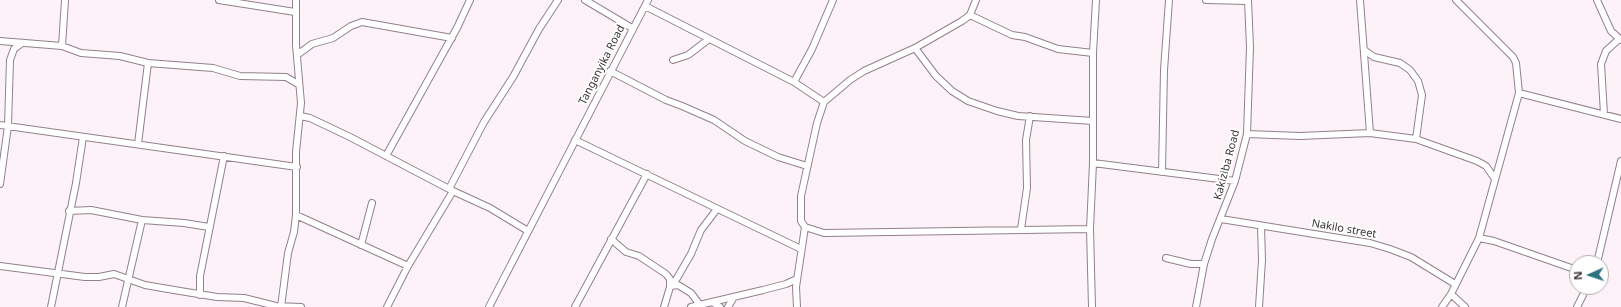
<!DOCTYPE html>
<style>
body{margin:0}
#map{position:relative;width:1621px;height:307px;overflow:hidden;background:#fef2f9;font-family:"Noto Sans",sans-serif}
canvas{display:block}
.north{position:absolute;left:1569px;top:255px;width:40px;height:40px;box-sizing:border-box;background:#fff;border:1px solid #b0adaf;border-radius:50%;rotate:267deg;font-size:11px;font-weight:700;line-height:16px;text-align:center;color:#3a3337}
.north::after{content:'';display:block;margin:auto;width:14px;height:18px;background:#2b727e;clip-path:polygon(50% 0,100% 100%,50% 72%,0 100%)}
</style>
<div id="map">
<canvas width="1621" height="307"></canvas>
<div class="north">N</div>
</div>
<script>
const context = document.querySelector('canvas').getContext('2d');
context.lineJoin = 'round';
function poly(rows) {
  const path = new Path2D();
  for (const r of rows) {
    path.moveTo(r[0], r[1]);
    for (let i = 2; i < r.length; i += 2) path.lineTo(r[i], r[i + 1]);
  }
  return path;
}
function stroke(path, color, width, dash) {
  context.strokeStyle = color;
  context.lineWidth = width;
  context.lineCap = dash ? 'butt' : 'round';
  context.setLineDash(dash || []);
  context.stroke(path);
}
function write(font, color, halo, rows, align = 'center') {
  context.font = font + ' "Noto Sans",sans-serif';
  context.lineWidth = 4;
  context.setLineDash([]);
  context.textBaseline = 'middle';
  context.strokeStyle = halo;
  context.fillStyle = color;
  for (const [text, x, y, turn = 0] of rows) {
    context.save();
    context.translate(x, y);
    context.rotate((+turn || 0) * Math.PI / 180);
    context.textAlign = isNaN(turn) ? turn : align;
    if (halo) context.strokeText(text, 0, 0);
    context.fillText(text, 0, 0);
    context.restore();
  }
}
const street = poly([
 [219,0,295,12],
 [585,0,632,28],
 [976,0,970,15,962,21,915,48,864,71,850,80,824,102,817,123,801,196,801,221,805,227,824,233,1090,229],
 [1206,0,1248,1],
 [1360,0,1370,133],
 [1597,0,1611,31,1621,40],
 [645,6,794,82,824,102],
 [970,15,1012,35,1025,37,1058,49,1093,53],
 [0,41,62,46,81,53,120,56,148,63,213,68,240,76,286,77,298,84],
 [62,46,65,0],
 [915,48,936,76,952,91,968,101,997,111,1018,116,1093,121],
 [1364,50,1374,57,1400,63,1410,70,1418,81,1422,95,1416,139],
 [297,55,312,44,333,38,351,26,362,22,452,38],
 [673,60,688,55,709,39],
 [610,71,666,100,682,106,714,120,745,141,778,157,807,166],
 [794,82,812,49,833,0],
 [1519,93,1621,119],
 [1604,114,1601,64,1606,51,1619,39],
 [300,116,310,118,350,137,453,191,490,208,528,231],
 [0,125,297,167],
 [1247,134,1300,136,1370,133,1416,139,1477,161,1486,166,1495,179],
 [575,140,801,249],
 [138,144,148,63],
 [386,156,457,28,470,0],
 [1093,163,1235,181],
 [1162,172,1164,70,1169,0],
 [0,184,8,126,10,60,14,49,22,43],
 [449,189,484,122,513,77,539,29,558,0],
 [69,211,91,210,142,220,184,223,209,227],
 [296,215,408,266],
 [1221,219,1370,243,1390,249,1411,257,1455,284],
 [1021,229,1027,188,1026,140,1030,116],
 [1479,238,1494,241,1577,270],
 [611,239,626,252,639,256,666,274,670,279,670,287,664,307],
 [361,245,372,203],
 [1166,258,1191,264,1204,264],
 [1597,263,1621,161],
 [0,266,85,277,99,277,114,274,145,285,180,291,217,297,244,298,276,306,301,307],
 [673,285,691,254,701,230,717,209],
 [671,286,678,285,691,293,700,305],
 [1451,294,1465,307],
 [200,295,200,276,224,156],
 [712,302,720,307],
 [51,307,76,183,83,137],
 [122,307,142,220],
 [281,307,288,253,294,232,296,215,296,152,301,103,296,45,296,0],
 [387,307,408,266,453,191],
 [489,307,648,0],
 [575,307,647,174],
 [691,307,763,290,786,284,797,279],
 [728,307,734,297],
 [797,307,796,287,805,227],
 [1092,307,1090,229,1093,163,1093,53,1096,0],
 [1196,307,1204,264,1212,239,1235,181,1247,134,1250,47,1248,0],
 [1259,307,1262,260,1261,226],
 [1442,307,1451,294,1479,238,1519,93,1516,63,1513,57,1456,0],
 [1577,307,1587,287]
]);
stroke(street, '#92808c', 8);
stroke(street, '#fff', 6);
write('11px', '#3a3337', '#fff', [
 ["Tanganyika Road",602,65,-63],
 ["Kakiziba Road",1227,165,-75],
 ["Nakilo street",1344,229,10]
]);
</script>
